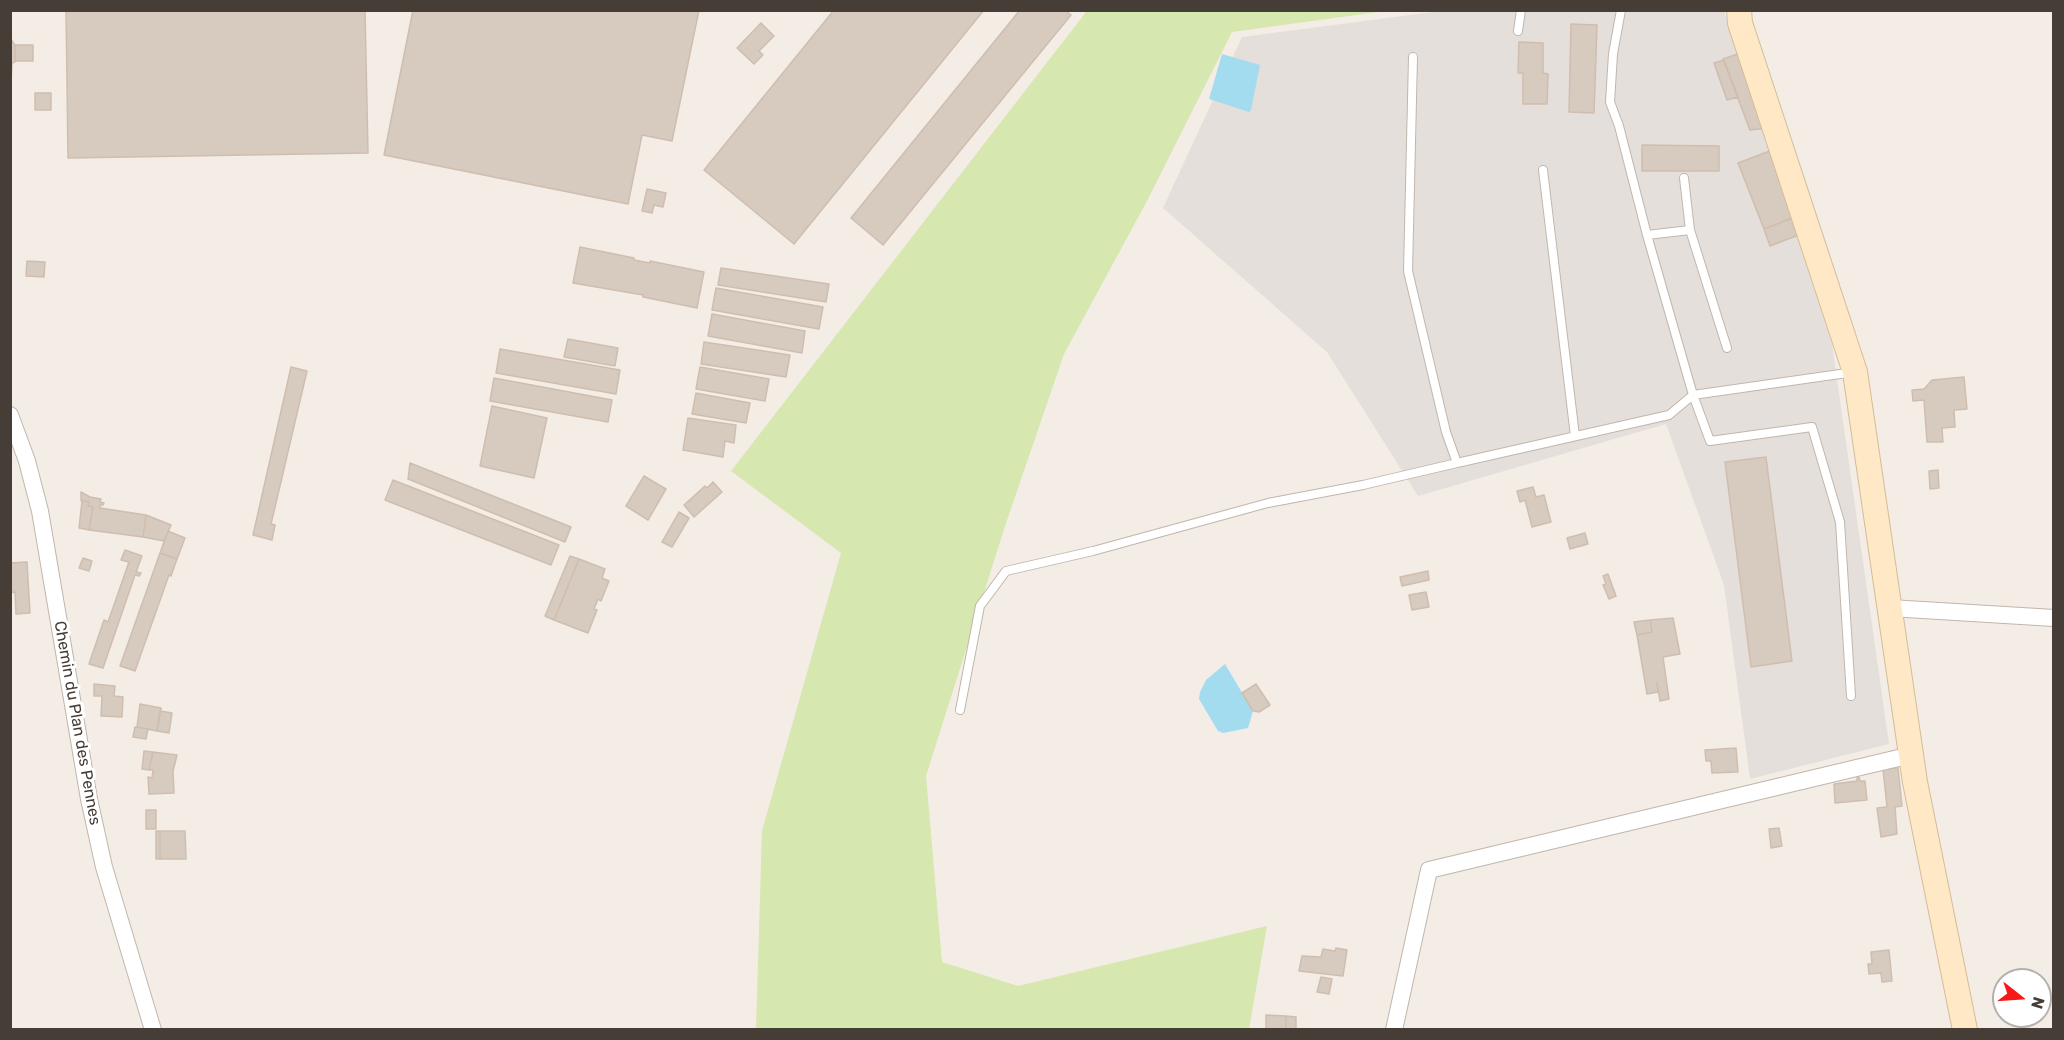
<!DOCTYPE html>
<style>
body{margin:0}
#map{position:relative;width:2064px;height:1040px;overflow:hidden;background:#f3ede6;font-family:Rubik,sans-serif}
canvas{display:block}
.frame{position:absolute;inset:0;border:12px solid #463d36;pointer-events:none}
.north{position:absolute;left:1992px;top:968px;width:60px;height:60px;box-sizing:border-box;background:#fff;border:2px solid #b5b1af;border-radius:50%;rotate:107deg;font-size:16px;font-weight:700;line-height:24px;text-align:center;color:#463d36}
.north::after{content:'';display:block;margin:auto;width:21px;height:27px;background:#f71919;clip-path:polygon(50% 0,100% 100%,50% 72%,0 100%)}
</style>
<div id="map">
<canvas width="2064" height="1040"></canvas>
<div class="frame"></div>
<div class="north">N</div>
</div>
<script>
const context = document.querySelector('canvas').getContext('2d');
context.lineJoin = 'round';
function fillPath(path, color) {
  context.fillStyle = color;
  context.fill(path, 'evenodd');
}
function poly(rows) {
  const path = new Path2D();
  for (const r of rows) {
    path.moveTo(r[0], r[1]);
    for (let i = 2; i < r.length; i += 2) path.lineTo(r[i], r[i + 1]);
  }
  return path;
}
function stroke(path, color, width, dash) {
  context.strokeStyle = color;
  context.lineWidth = width;
  context.lineCap = dash ? 'butt' : 'round';
  context.setLineDash(dash || []);
  context.stroke(path);
}
function write(font, color, halo, rows, align = 'center') {
  context.font = font + ' Rubik,sans-serif';
  context.lineWidth = 6;
  context.setLineDash([]);
  context.textBaseline = 'middle';
  context.strokeStyle = halo;
  context.fillStyle = color;
  for (const [text, x, y, turn = 0] of rows) {
    context.save();
    context.translate(x, y);
    context.rotate((+turn || 0) * Math.PI / 180);
    context.textAlign = isNaN(turn) ? turn : align;
    if (halo) context.strokeText(text, 0, 0);
    context.fillText(text, 0, 0);
    context.restore();
  }
}
fillPath(poly([
 [1448,10,1724,11,1832,344,1889,744,1750,779,1724,585,1666,424,1418,496,1327,352,1163,208,1242,37]
]), '#e5dfdb');
fillPath(poly([
 [1085,11,1385,11,1232,32,1147,201,1064,354,1005,526,926,776,942,962,1018,986,1267,926,1249,1029,756,1029,762,831,841,553,731,471,1086,12]
]), '#d6e7af');
fillPath(poly([
 [1222,54,1260,65,1251,110,1249,112,1209,99],
 [1225,664,1253,711,1248,728,1223,733,1218,731,1199,699,1200,692,1206,680]
]), '#a3dbef');
const building = poly([
 [66,10,365,10,368,153,68,158,66,10],
 [413,10,699,10,672,141,642,135,628,204,384,155,413,10],
 [834,10,984,10,794,244,704,170,834,10],
 [1020,10,1065,10,1071,15,883,245,851,218,1020,10],
 [761,23,774,36,759,51,763,55,754,64,737,48,761,23],
 [1571,24,1597,25,1594,113,1569,112,1571,24],
 [10,38,15,45,15,62,12,63,11,82,10,38],
 [1519,42,1543,43,1543,73,1548,74,1547,104,1523,104,1523,73,1518,73,1519,42],
 [15,45,33,45,33,61,15,61,15,45],
 [1738,54,1767,128,1750,130,1723,59,1738,54],
 [1724,60,1738,97,1727,100,1714,63,1724,60],
 [35,93,51,93,51,110,35,110,35,93],
 [1642,145,1719,146,1719,171,1642,171,1642,145],
 [1775,149,1800,215,1764,229,1738,163,1775,149],
 [647,189,666,193,663,207,654,205,652,213,642,211,647,189],
 [1800,215,1806,232,1770,246,1764,229,1800,215],
 [580,247,634,258,634,260,650,263,650,261,704,272,697,308,643,297,643,295,573,283,580,247],
 [27,261,45,262,44,277,26,276,27,261],
 [721,268,829,284,826,302,718,285,721,268],
 [716,288,823,307,819,329,712,310,716,288],
 [712,314,805,331,802,353,708,336,712,314],
 [568,339,618,348,615,366,564,357,568,339],
 [704,342,790,355,786,377,701,364,704,342],
 [500,349,620,370,616,394,496,373,500,349],
 [291,367,307,371,271,524,275,525,272,540,253,535,291,367],
 [700,367,769,379,765,401,696,389,700,367],
 [1964,377,1967,409,1954,410,1955,427,1942,428,1943,442,1927,442,1924,400,1913,401,1912,390,1924,389,1932,380,1964,377],
 [494,378,612,400,608,422,490,401,494,378],
 [696,393,750,403,746,423,692,414,696,393],
 [492,406,547,418,534,478,480,466,492,406],
 [688,418,736,425,734,443,725,441,723,457,683,450,688,418],
 [1766,457,1792,661,1751,667,1725,462,1766,457],
 [410,463,571,527,565,542,408,479,410,463],
 [1938,470,1939,488,1930,489,1929,471,1938,470],
 [644,476,666,489,648,520,626,506,644,476],
 [393,480,559,545,551,565,385,500,393,480],
 [713,482,722,492,694,517,684,505,705,486,707,488,713,482],
 [1533,487,1536,497,1544,495,1551,522,1532,527,1525,500,1520,502,1517,491,1533,487],
 [81,492,90,497,101,499,100,502,104,503,103,505,100,505,100,508,146,515,143,537,89,530,93,507,88,506,89,502,81,501,81,492],
 [82,501,89,502,88,506,93,507,89,530,79,528,82,501],
 [679,512,689,518,672,547,662,542,679,512],
 [146,515,171,525,164,541,143,537,146,515],
 [168,531,185,538,177,559,160,553,168,531],
 [1585,533,1588,544,1570,549,1567,538,1585,533],
 [125,550,142,556,136,572,141,573,139,576,135,575,103,668,89,664,104,620,108,622,129,562,121,560,125,550],
 [160,553,177,559,171,576,169,575,135,671,120,666,160,553],
 [570,556,579,559,554,620,545,616,570,556],
 [83,558,92,561,89,571,79,568,83,558],
 [579,559,605,569,602,578,609,581,601,601,598,599,594,609,597,610,588,633,554,620,579,559],
 [27,562,30,613,16,614,15,592,10,593,10,563,27,562],
 [1428,571,1429,580,1402,586,1400,577,1428,571],
 [1608,574,1616,596,1609,599,1603,585,1606,584,1603,576,1608,574],
 [1426,592,1429,607,1412,610,1409,595,1426,592],
 [1673,618,1680,654,1663,657,1669,699,1660,701,1657,683,1658,692,1647,694,1637,635,1652,632,1650,620,1673,618],
 [1650,620,1652,632,1637,635,1634,622,1650,620],
 [94,684,115,686,114,696,123,697,122,717,101,716,102,696,94,696,94,684],
 [1256,684,1270,705,1259,712,1253,711,1242,693,1256,684],
 [140,704,161,708,157,731,137,727,140,704],
 [160,711,172,713,169,733,157,731,160,711],
 [135,727,148,729,146,739,133,737,135,727],
 [1736,748,1738,772,1712,773,1711,761,1706,761,1705,750,1736,748],
 [144,751,153,752,149,770,142,769,144,751],
 [153,752,177,755,173,771,174,793,149,794,148,777,152,778,153,770,149,770,153,752],
 [1898,768,1902,806,1895,807,1897,834,1881,837,1877,808,1887,807,1883,769,1898,768],
 [1859,777,1860,781,1865,781,1867,800,1835,803,1834,784,1857,781,1857,778,1859,777],
 [146,810,156,810,156,829,146,829,146,810],
 [1779,828,1782,846,1771,848,1769,829,1779,828],
 [156,831,160,831,160,859,156,859,156,831],
 [160,831,185,831,186,859,160,859,160,831],
 [1336,948,1347,950,1343,976,1299,971,1302,956,1321,957,1323,949,1335,951,1336,948],
 [1889,950,1892,981,1882,982,1881,973,1869,974,1868,964,1872,964,1871,952,1889,950],
 [1321,977,1332,979,1329,994,1317,992,1321,977],
 [1266,1015,1286,1016,1286,1030,1266,1030,1266,1015],
 [1286,1016,1296,1017,1296,1030,1286,1030,1286,1016]
]);
fillPath(building, '#d7cabf');
stroke(building, '#cfbeaf', 1.5);
const service = poly([
 [1621,10,1613,54,1610,102,1619,126,1647,235,1693,395,1854,372],
 [1518,31,1521,10],
 [1413,57,1408,271,1446,432,1457,463,1669,415,1693,395,1710,441,1812,427,1840,522,1851,696],
 [1543,170,1575,436],
 [1684,178,1690,230],
 [1647,235,1690,230,1727,348],
 [960,710,980,606,1006,571,1093,551,1268,503,1363,485,1457,463]
]);
const minor = poly([
 [10,415,27,461,40,511,89,799,104,867,153,1030],
 [1890,608,2054,618],
 [1394,1030,1429,870,1911,755]
]);
const secondary = poly([
 [1739,10,1740,23,1855,372,1915,782,1965,1030]
]);
stroke(service, '#c1b6ac', 10);
stroke(minor, '#c1b6ac', 18);
stroke(secondary, '#d5bc99', 26);
stroke(service, '#fff', 8);
stroke(minor, '#fff', 16);
stroke(secondary, '#fee8c5', 24);
write('16px', '#463d36', '#fff', [
 ["Chemin du Plan des Pennes",77,723,80]
]);
</script>
